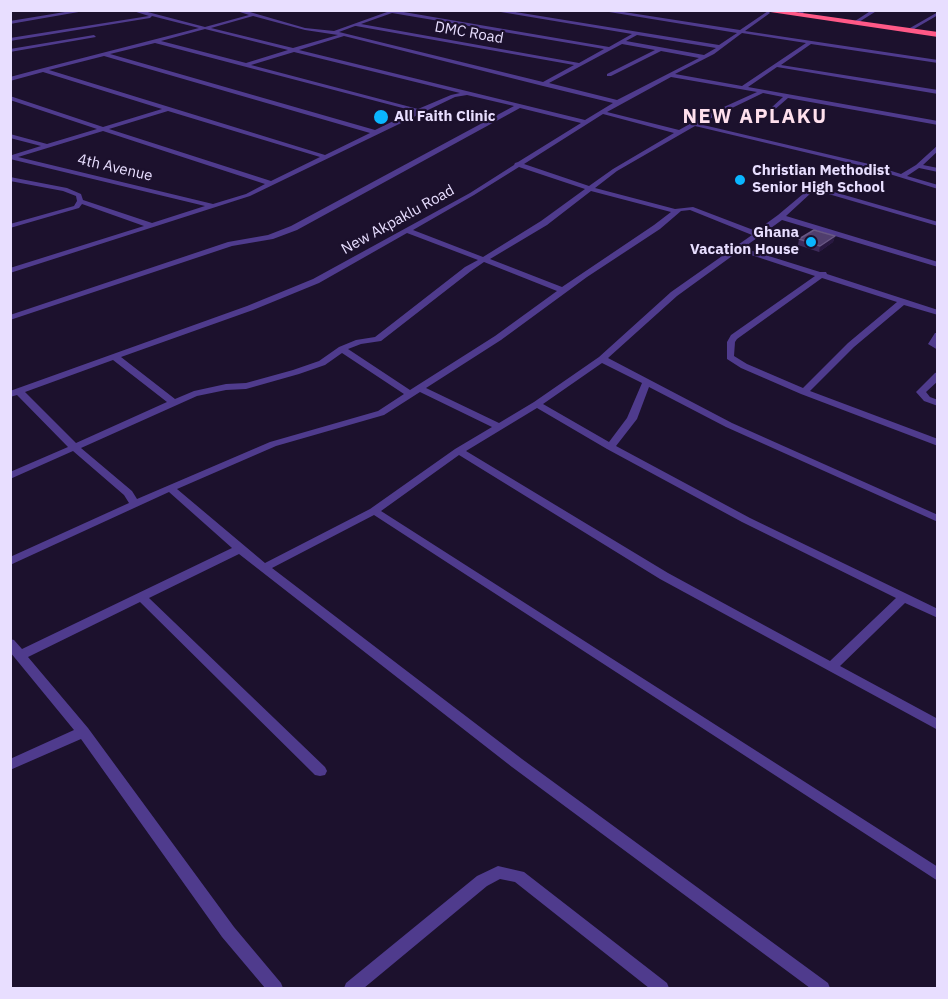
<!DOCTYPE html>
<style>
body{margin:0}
#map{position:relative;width:948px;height:999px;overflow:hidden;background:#1c112d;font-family:"IBM Plex Sans",sans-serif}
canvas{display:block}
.frame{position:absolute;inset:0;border:12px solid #e8deff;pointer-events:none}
</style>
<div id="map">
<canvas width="948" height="999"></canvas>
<div class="frame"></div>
</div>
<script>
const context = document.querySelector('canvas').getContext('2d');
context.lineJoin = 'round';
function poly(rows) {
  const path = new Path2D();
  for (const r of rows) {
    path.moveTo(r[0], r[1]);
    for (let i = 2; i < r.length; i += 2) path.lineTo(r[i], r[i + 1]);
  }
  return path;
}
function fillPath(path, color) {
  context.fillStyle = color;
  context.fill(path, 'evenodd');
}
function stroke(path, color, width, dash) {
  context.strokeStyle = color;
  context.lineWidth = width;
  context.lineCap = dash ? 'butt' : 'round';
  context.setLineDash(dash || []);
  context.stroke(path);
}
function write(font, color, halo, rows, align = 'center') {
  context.font = font + ' "IBM Plex Sans",sans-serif';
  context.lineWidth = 4.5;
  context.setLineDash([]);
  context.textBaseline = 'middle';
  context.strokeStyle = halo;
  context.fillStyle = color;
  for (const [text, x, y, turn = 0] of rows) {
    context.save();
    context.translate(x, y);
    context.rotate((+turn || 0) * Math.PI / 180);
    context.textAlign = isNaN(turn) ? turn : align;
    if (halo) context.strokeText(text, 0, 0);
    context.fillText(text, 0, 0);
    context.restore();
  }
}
fillPath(poly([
 [77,10,90,10,10,24,10,21,77,10],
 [130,10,140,10,205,27,249,15,234,10,243,10,305,28,334,31,387,12,379,10,392,10,609,47,632,34,489,10,503,10,719,45,737,33,597,10,611,10,740,30,768,11,770,13,745,31,938,60,938,63,811,44,781,65,938,90,938,94,777,67,748,87,938,121,938,125,788,98,773,111,770,109,771,108,783,97,763,93,699,124,869,164,901,174,916,165,938,145,938,151,923,165,938,168,938,172,919,168,907,176,938,185,938,189,867,167,695,126,617,171,595,188,675,209,693,207,756,231,778,215,809,189,827,190,938,222,938,226,825,193,811,193,786,216,938,262,938,267,782,220,743,248,820,272,826,272,827,274,938,310,938,315,904,305,854,347,810,391,938,439,938,446,801,394,741,368,727,359,727,342,731,335,815,276,739,251,677,296,608,358,732,423,938,515,938,522,726,427,649,387,637,419,616,446,750,518,938,609,938,618,905,603,840,666,938,719,938,730,660,579,459,455,381,511,938,867,938,881,374,515,272,568,522,759,828,983,830,988,810,988,512,767,239,554,149,598,325,767,327,771,325,775,320,776,315,775,140,602,28,657,88,728,234,927,281,983,283,988,265,988,222,937,81,739,10,770,10,759,74,730,10,652,10,639,14,640,22,649,232,548,169,492,10,565,10,557,129,503,124,495,73,451,10,479,10,472,68,447,17,395,10,397,10,391,247,306,313,279,470,193,514,165,515,163,518,162,581,123,520,108,297,230,273,239,232,246,10,320,10,315,228,242,268,235,291,226,514,106,467,95,455,97,250,196,10,273,10,268,144,226,82,204,79,208,10,228,10,224,74,206,77,201,76,196,63,191,10,181,10,177,67,188,81,194,83,200,152,223,205,206,10,159,12,155,41,146,10,138,10,134,47,144,97,129,10,100,10,96,103,127,162,109,43,72,10,81,10,77,40,69,199,28,152,16,150,18,10,41,10,38,149,16,130,10],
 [392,13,604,49,579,63,361,24,392,13],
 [253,16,305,30,338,35,293,48,211,28,253,16],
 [355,26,356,26,574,65,543,82,339,32,355,26],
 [205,29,288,50,246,63,161,41,205,29],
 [742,33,806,43,742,86,675,74,714,54,742,33],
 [637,35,716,48,704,55,626,41,637,35],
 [344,36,543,86,613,103,585,120,299,50,344,36],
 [155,43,414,111,375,130,110,54,155,43],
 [622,44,655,50,607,74,607,76,611,76,661,51,699,58,617,100,549,83,622,44],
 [294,52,460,93,451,95,418,109,251,65,294,52],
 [104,56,370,133,325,155,49,70,104,56],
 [671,77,757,92,704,116,679,130,607,112,671,77],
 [168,111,320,157,271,181,109,129,168,111],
 [603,114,674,133,613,169,589,186,524,164,603,114],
 [103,131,265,184,246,194,213,204,18,157,103,131],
 [519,167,585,189,541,221,483,257,413,230,474,195,519,167],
 [591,191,671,212,654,225,562,287,490,259,547,225,591,191],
 [690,210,752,235,671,292,599,357,534,402,499,423,426,388,501,340,587,277,660,229,681,211,690,210],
 [407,233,478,260,465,267,375,337,356,340,339,347,319,361,293,370,246,383,226,384,194,391,175,399,121,357,253,310,319,283,407,233],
 [484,262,557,291,495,336,410,390,348,349,361,344,381,341,471,271,484,262],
 [822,278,897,302,848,343,803,388,747,364,734,356,735,342,737,339,822,278],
 [342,353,404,394,378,411,270,442,137,499,132,491,81,448,197,396,226,390,246,389,299,374,325,365,342,353],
 [113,360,167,402,76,443,25,392,113,360],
 [602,363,642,383,627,418,609,442,543,404,602,363],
 [420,392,492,427,455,449,370,509,265,563,177,489,276,446,384,415,420,392],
 [537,408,607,449,742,522,896,598,830,661,668,573,466,451,537,408],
 [800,10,806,10,802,14,798,14,800,10],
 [872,10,878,10,859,22,855,21,872,10],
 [938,12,938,15,914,29,910,28,938,12],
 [94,35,96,37,10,52,10,49,94,35],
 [935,333,938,333,938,350,928,344,935,333],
 [938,372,938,381,926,392,930,397,938,400,938,406,924,401,916,392,935,373,938,372],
 [498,866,524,872,667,983,669,988,649,988,515,882,500,879,487,886,364,988,344,988,346,983,477,876,498,866]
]), '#4f3b8d');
fillPath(poly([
 [757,10,781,10,938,32,938,37,757,10]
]), '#ff5987');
fillPath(poly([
 [835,236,833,242,819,252,798,245,799,239]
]), '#3e2b5b');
fillPath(poly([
 [835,236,833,242,819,252,820,246]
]), '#291841');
const building = poly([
 [814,230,835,236,820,246,799,239,814,230]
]);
fillPath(building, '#503e6d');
stroke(building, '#685784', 1.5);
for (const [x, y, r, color] of [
 [381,117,8,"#0ab6ff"],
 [740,180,6,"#0ab6ff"],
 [811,242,6,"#0ab6ff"]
]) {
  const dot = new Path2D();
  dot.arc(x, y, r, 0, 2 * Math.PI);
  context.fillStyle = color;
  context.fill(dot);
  stroke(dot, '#1c112d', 2);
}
write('15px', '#e8deff', '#1c112d', [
 ["DMC Road",469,33,10],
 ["4th Avenue",115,168,13],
 ["New Akpaklu Road",398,220,-29]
]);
write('bold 15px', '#e8deff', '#1c112d', [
 ["All Faith Clinic",394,117],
 ["Christian Methodist",752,171],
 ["Senior High School",752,188],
 ["Ghana",799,233,"right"],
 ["Vacation House",799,250,"right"]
], 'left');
context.letterSpacing = '1.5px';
write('bold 20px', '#ffe0ed', '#1c112d', [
 ["NEW APLAKU",755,117]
]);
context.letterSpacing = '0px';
</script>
